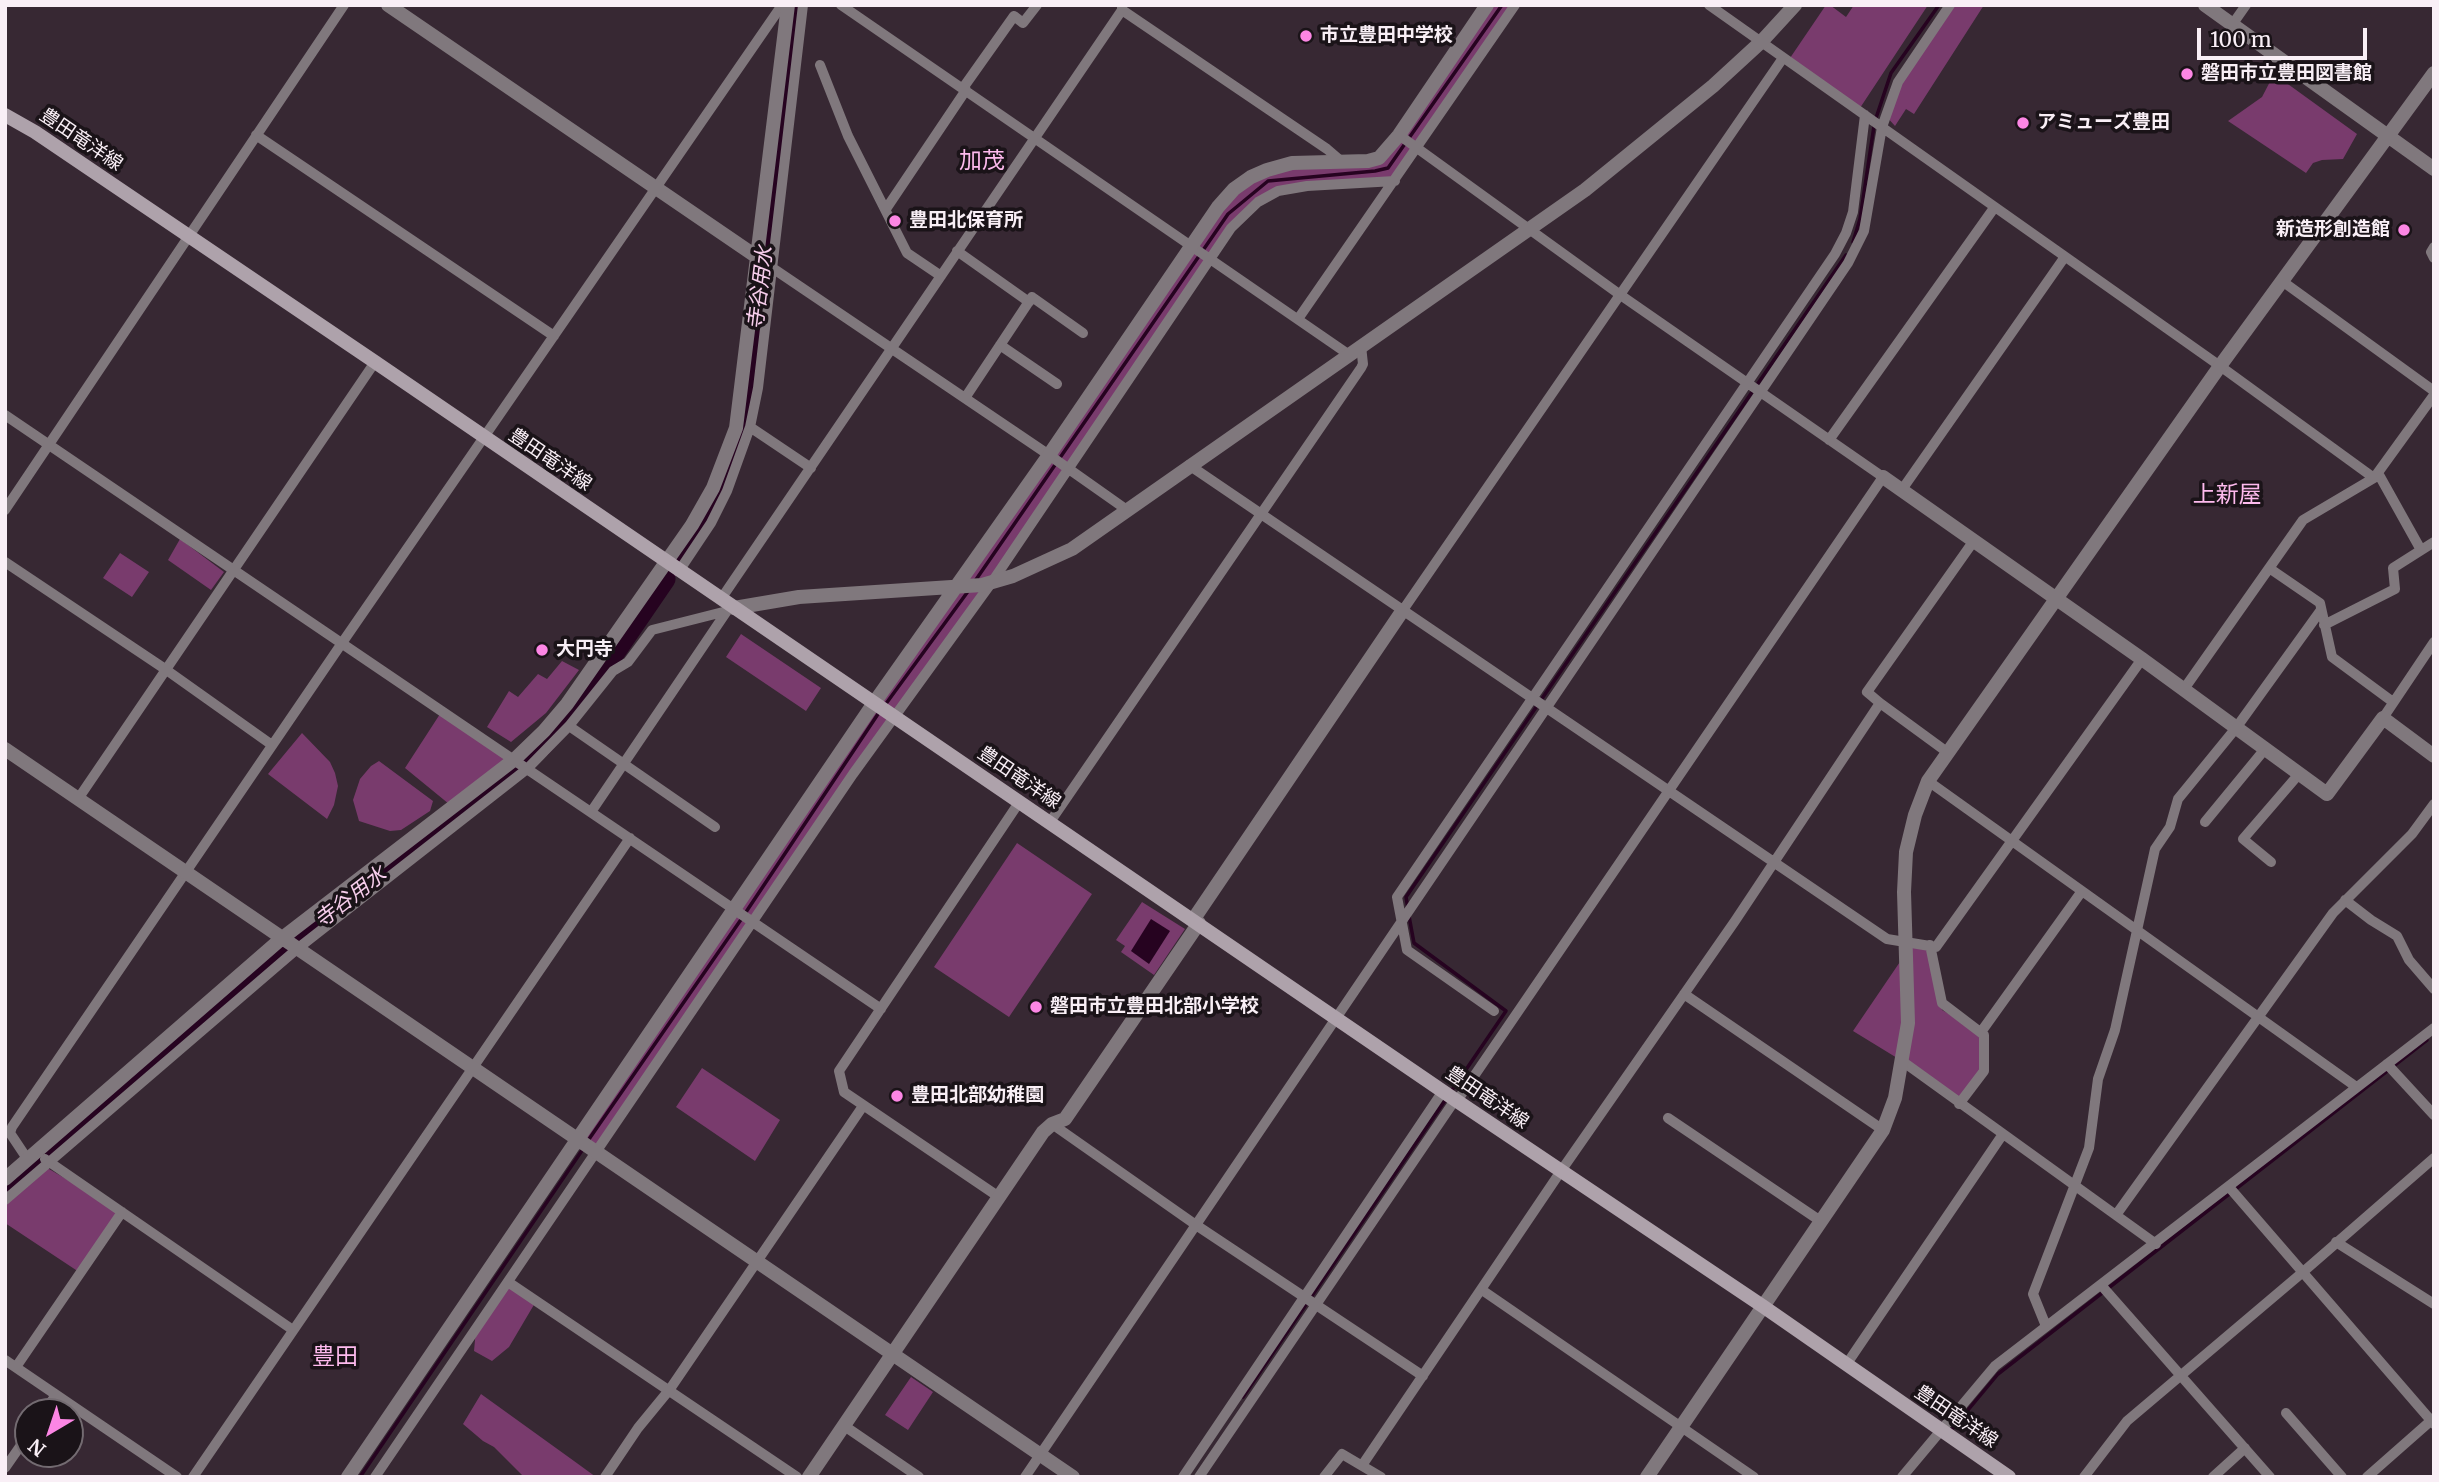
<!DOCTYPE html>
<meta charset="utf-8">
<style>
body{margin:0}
#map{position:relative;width:2439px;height:1482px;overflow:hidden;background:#372833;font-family:Merriweather,serif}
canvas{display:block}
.frame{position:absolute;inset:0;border:7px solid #f9eff6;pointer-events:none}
.north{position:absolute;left:14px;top:1398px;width:70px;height:70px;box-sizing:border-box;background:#1a1318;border:2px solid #736b71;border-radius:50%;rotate:219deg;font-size:19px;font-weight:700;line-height:28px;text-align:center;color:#f9eff6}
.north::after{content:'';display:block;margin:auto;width:24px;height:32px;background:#fc86e4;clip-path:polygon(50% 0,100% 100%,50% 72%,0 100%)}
.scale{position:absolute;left:2197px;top:28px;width:170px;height:32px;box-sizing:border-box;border:4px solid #f9eff6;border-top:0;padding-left:9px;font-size:21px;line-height:24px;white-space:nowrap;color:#f9eff6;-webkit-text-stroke:5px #1a1318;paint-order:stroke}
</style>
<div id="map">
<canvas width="2439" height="1482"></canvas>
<div class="frame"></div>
<div class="north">N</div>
<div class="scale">100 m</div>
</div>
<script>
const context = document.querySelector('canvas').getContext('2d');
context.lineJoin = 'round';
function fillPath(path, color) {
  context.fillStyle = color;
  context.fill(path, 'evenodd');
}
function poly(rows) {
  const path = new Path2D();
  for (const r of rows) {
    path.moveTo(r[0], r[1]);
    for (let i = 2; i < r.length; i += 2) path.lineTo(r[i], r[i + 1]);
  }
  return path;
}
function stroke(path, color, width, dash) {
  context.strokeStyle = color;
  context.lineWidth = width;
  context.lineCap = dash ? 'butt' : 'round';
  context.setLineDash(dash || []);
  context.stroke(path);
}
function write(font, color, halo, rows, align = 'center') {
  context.font = font + ' Merriweather,"Noto Sans JP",serif';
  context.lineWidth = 7;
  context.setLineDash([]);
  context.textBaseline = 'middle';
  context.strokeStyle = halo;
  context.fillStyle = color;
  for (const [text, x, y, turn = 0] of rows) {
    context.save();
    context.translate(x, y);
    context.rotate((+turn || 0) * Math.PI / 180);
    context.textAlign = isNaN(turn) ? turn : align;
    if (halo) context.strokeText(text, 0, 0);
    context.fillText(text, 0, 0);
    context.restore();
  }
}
fillPath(poly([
 [787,5,803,5,754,411,732,479,679,571,572,719,538,755,44,1166,122,1212,82,1274,5,1223,5,1179,281,939,515,759,621,627,722,466,740,399],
 [1487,5,1514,5,1395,181,1297,188,1258,202,1231,228,596,1151,577,1139,1234,189,1283,166,1379,158],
 [1826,5,1830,5,1846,17,1854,5,1928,5,1858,111,1788,61],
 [1949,5,1984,5,1914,114,1906,109,1895,126,1886,116,1900,79],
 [2274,74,2357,134,2343,159,2322,160,2313,163,2306,173,2228,121,2262,97],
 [180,539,224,572,211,590,168,560],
 [120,553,149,572,132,597,103,578],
 [741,634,821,688,806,711,726,657],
 [562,661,579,670,546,713,511,742,487,727,509,691,518,697,538,674,547,679],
 [440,714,508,760,449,804,405,768],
 [302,733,330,762,335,773,338,786,334,805,327,819,268,774],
 [379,761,433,801,430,811,401,830,390,831,359,821,353,800,360,779,371,766],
 [1017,843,1092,894,1009,1017,934,967],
 [1142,902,1185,929,1154,975,1121,952,1125,946,1116,940],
 [1906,941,1930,945,1942,1010,1981,1032,1984,1071,1959,1104,1902,1061,1853,1031,1906,953],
 [702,1068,780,1120,755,1161,676,1107],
 [516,1287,535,1303,509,1347,492,1361,474,1351,476,1329,504,1288],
 [911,1377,933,1392,908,1430,885,1415],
 [481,1394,574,1461,596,1477,524,1477,494,1447,483,1441,463,1424]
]), '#793b6d');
fillPath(poly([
 [1151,919,1170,931,1149,964,1131,951]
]), '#260320');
stroke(poly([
 [1876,118,1891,73,1939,5],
 [1853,242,1860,219,1874,126],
 [975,581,1228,214,1268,181,1375,171,1388,168,1502,5],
 [885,705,969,590],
 [1408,909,1406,897,1846,255],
 [1409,916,1414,943,1506,1011,1450,1093],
 [587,1142,740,921,880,711],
 [1243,1397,1446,1099],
 [1953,1428,1998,1374,2427,1040],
 [360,1477,583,1149]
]), '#260320', 3.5);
stroke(poly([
 [679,557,703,521,724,479,744,423,796,5],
 [5,1189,302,937,541,747,560,727,589,690,665,579]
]), '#260320', 21);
stroke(poly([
 [841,5,1348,354],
 [1709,5,2220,366,2374,478],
 [1122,10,1327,149,1341,161],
 [2232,25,2246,5],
 [820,65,848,136,907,253,941,276],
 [963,88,1014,16,1023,23,1037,5],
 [256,135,554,336],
 [1399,135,1619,294,1883,477,1457,1101],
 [886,209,966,90],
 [2434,247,2431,252,2434,258],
 [957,251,1029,302],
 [768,265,1049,455,1127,510],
 [2282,281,2434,391],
 [1298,319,1515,5],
 [1000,345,1057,384],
 [965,398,1032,297,1083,333],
 [5,415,881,1009],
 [750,427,811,468],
 [1829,440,1994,208],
 [1189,465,1887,939,1936,947,2142,659],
 [2378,473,2421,550],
 [1901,491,2064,258],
 [5,510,344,5],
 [5,562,165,669,272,745],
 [2269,568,2320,603,2332,657,2393,702],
 [679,571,711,523,727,491,750,427,758,388,803,5],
 [721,599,1122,10,1122,5],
 [1403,610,1783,58],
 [2324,625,2395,589,2393,568,2434,542],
 [2184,689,2303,520,2374,478,2434,395],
 [1880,703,1867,692,1973,542],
 [2383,718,2434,642],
 [569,726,715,827],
 [1928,781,2355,1086],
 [78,799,375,362],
 [591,812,729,608],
 [1050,822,1361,368,1363,364,1361,346],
 [2205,822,2265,749],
 [2271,862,2243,839,2299,774],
 [2345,900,2371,920,2397,936,2409,960,2434,989],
 [1930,945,1942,1003,1984,1035,1984,1071,1959,1104],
 [1684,994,1883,1130],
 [1494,1011,1407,950,1397,897,1835,254,1846,233,1853,212,1865,115],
 [1981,1032,2082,891],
 [1902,1061,2156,1244],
 [2387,1064,2434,1115],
 [1668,1118,1822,1222],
 [1052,1124,1196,1225,1423,1376],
 [45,1159,293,1330],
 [28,1160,10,1133,12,1127,342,643,782,5],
 [2229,1187,2434,1424],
 [999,1197,844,1092,839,1071,1020,801],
 [5,1200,297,949,527,769,569,726,613,671,628,662,652,630,727,611],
 [2116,1215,2333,913,2412,834,2434,804],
 [2336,1242,2434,1304],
 [508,1282,797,1477],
 [2101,1285,2270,1477],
 [1482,1290,1754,1477],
 [2046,1326,2033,1294,2089,1148,2098,1079,2115,1030,2155,849,2170,827,2178,799,2236,728,2321,610],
 [5,1360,177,1477],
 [1846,1365,2003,1134],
 [16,1367,122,1212],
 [44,1412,56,1395],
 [2286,1413,2342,1477],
 [843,1425,919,1477],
 [1363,1464,1561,1171,1735,921,1880,703,1947,752],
 [5,1468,28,1435],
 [193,1477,630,838],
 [375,1477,853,774,992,582,1231,228,1258,202,1278,191,1307,186,1395,181],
 [605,1477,638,1428,670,1389,863,1106],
 [1025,1477,1848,263,1864,231,1882,127,1898,82,1950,5],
 [1183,1477,1443,1091],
 [1199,1477,1455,1100],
 [1324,1477,1342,1454,1381,1477],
 [1902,1477,1995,1366,2434,1028],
 [2084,1477,2127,1421,2303,1272,2434,1158],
 [2213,1477,2245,1448],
 [2367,1477,2434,1418]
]), '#80787d', 10);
stroke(poly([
 [388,5,757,257],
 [2205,5,2434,169],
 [1883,477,2142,659,2327,794,2383,718,2434,756],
 [734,608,799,597,982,585,1013,576,1072,549,1585,190,1713,86,1762,41,1795,5],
 [5,749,1073,1477],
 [1193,920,1403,610],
 [5,1179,281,939,515,759,544,731,567,704,692,525,713,488,736,428,788,5],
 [348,1477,874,703,1049,455,1218,207,1234,189,1251,177,1267,170,1292,163,1368,161,1379,158,1399,135,1487,5],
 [809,1477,1043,1132,1052,1124,1065,1119,1199,923],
 [1647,1477,1883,1130,1895,1098,1908,1023,1904,892,1906,852,1915,815,1928,781,2220,366,2434,73]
]), '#80787d', 14);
stroke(poly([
 [5,115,35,132,375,362,1457,1101,1764,1307,2009,1477]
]), '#aea2ab', 14);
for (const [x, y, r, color] of [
 [1306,36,7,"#fc86e4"],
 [2187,74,7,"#fc86e4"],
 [2023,123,7,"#fc86e4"],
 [895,221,7,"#fc86e4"],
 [2404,230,7,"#fc86e4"],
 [542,650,7,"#fc86e4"],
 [1036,1007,7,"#fc86e4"],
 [897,1096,7,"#fc86e4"]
]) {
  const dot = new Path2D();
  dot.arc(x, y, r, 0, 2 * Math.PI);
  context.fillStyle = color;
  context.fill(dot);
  stroke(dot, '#1a1318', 2.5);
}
write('bold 19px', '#f9eff6', '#1a1318', [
 ["市立豊田中学校",1320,36],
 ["磐田市立豊田図書館",2201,74],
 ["アミューズ豊田",2037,123],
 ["豊田北保育所",909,221],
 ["新造形創造館",2390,230,"right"],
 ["大円寺",556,650],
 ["磐田市立豊田北部小学校",1050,1007],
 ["豊田北部幼稚園",911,1096]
], 'left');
write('19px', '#f9eff6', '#1a1318', [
 ["豊田竜洋線",81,140,34],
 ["豊田竜洋線",550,460,34],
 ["豊田竜洋線",1019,778,34],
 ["豊田竜洋線",1487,1098,34],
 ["豊田竜洋線",1956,1417,34]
]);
write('italic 21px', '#f7ceec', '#1a1318', [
 ["寺谷用水",761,288,-83],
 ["寺谷用水",351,898,-38]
]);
write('23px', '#fdbaed', '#1a1318', [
 ["加茂",982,161],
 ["上新屋",2227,495],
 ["豊田",335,1357]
]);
</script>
